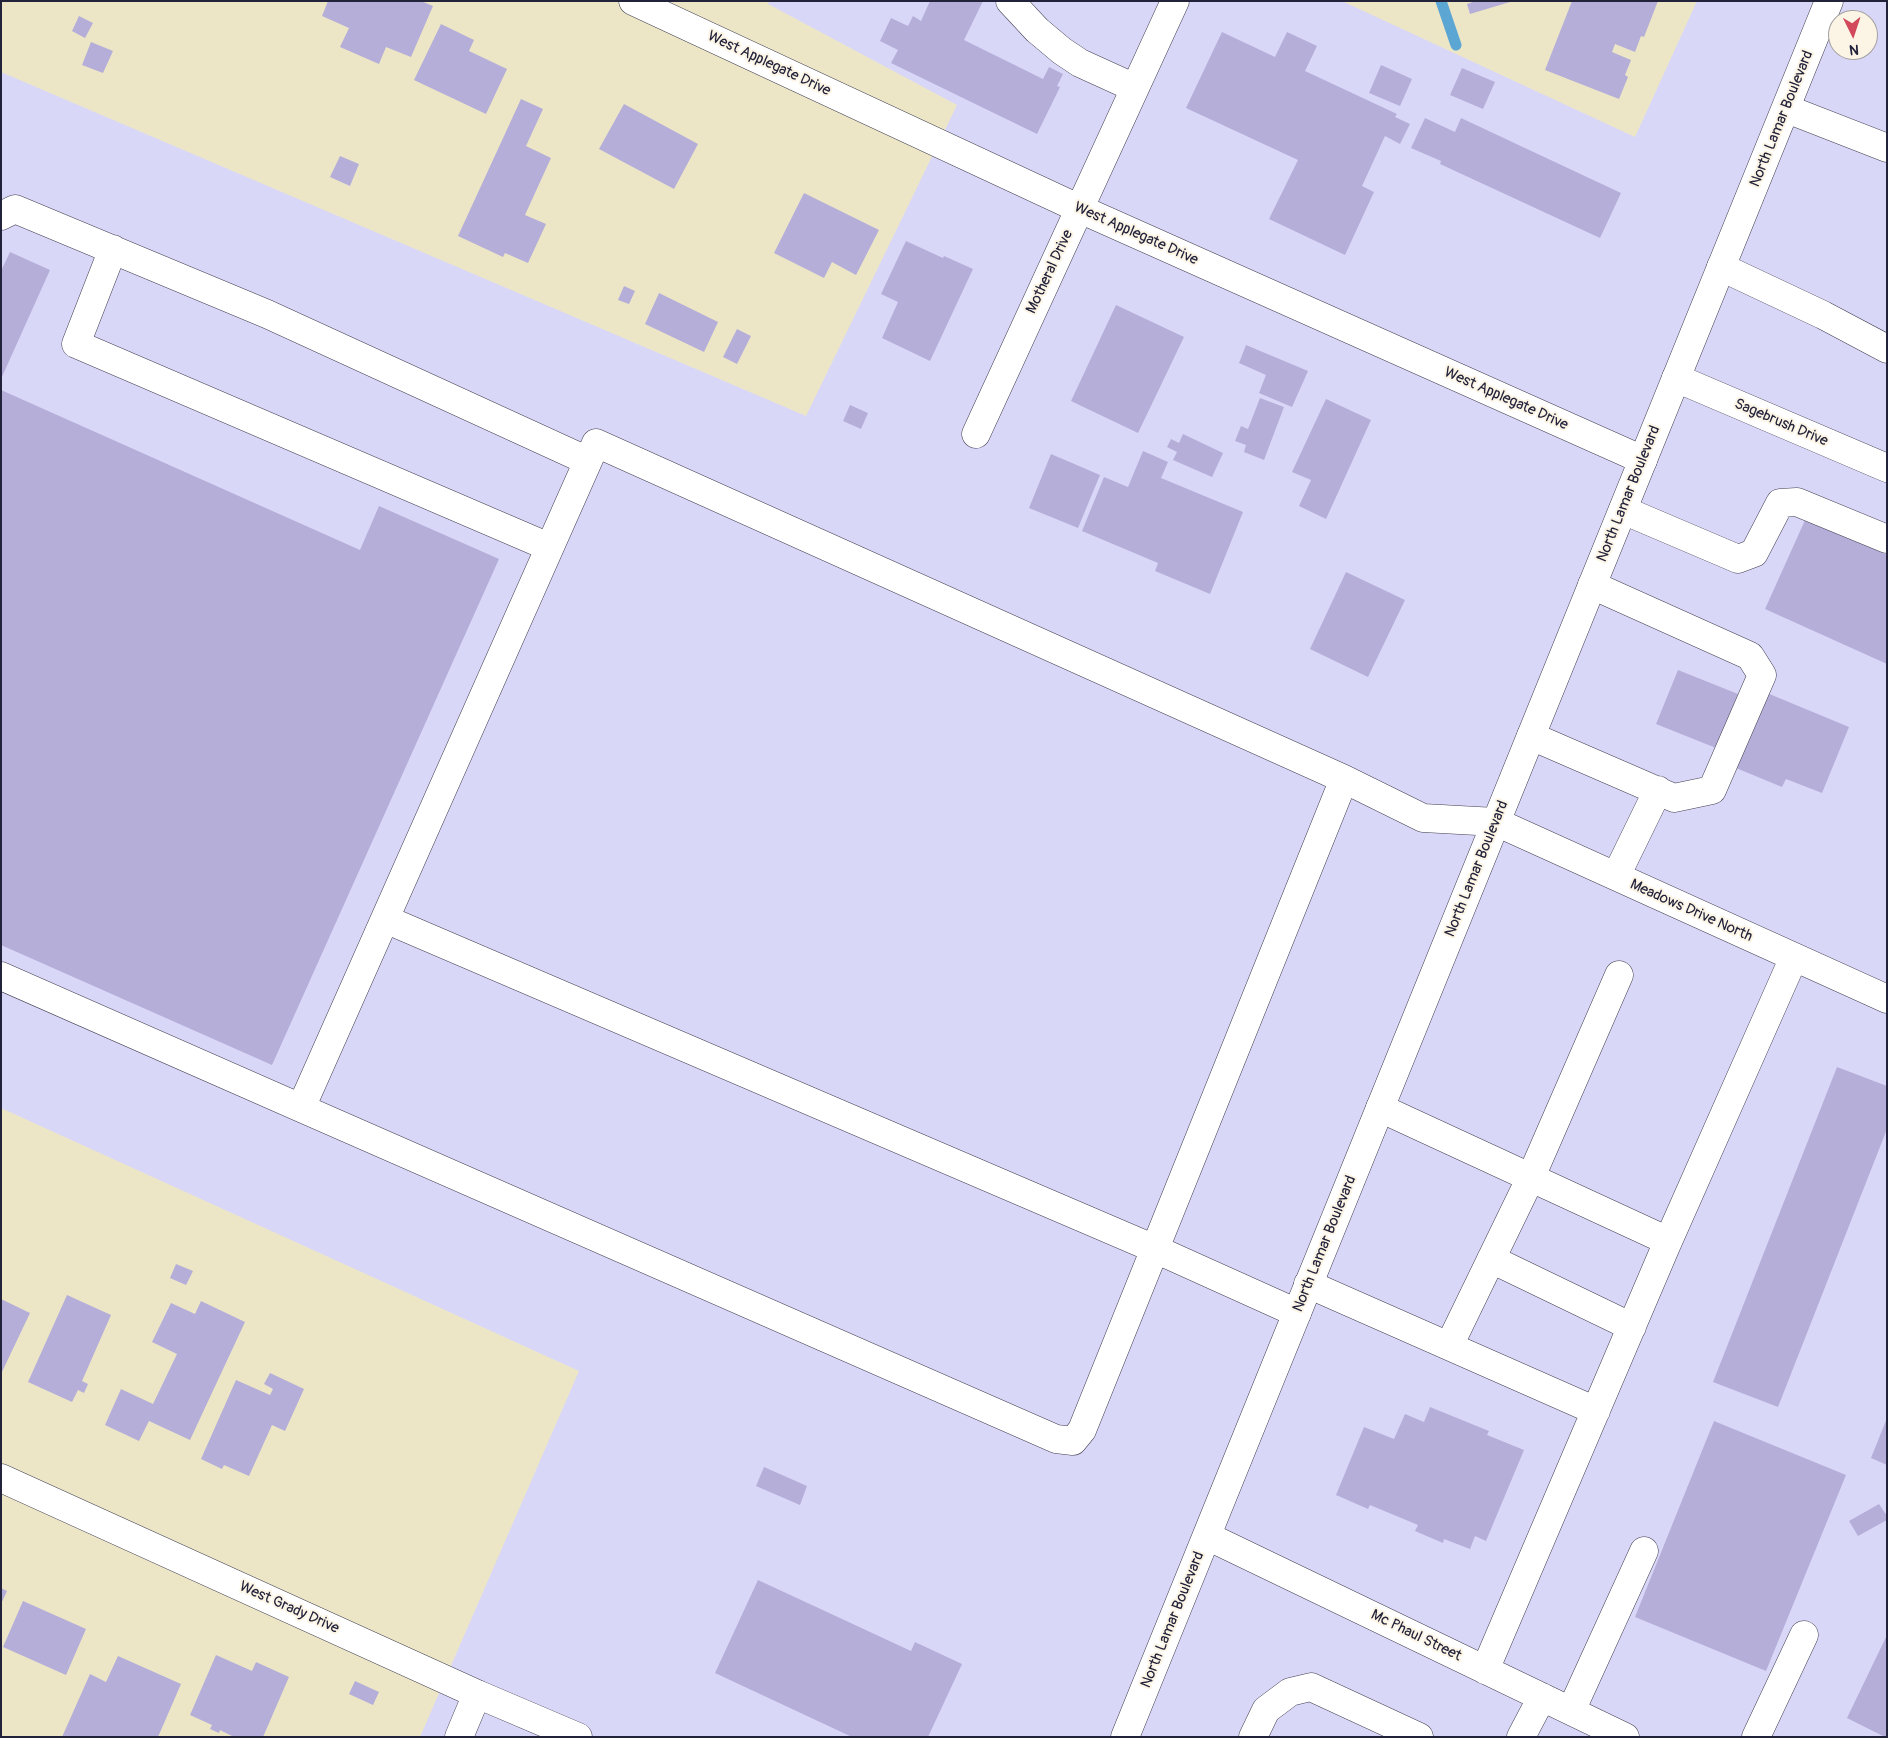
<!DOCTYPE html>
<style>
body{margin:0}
#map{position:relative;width:1888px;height:1738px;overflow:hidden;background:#ece6c7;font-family:Pangolin,sans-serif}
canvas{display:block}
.frame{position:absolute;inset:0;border:2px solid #22223b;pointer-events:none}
.north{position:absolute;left:1828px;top:10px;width:50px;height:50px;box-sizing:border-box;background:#fcf5e5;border:1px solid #a5a1a1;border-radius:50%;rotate:176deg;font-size:14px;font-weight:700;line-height:20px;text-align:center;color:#22223b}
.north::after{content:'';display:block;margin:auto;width:18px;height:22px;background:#d1495b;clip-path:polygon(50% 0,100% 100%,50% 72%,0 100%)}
</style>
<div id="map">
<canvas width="1888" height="1738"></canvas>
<div class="frame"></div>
<div class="north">N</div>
</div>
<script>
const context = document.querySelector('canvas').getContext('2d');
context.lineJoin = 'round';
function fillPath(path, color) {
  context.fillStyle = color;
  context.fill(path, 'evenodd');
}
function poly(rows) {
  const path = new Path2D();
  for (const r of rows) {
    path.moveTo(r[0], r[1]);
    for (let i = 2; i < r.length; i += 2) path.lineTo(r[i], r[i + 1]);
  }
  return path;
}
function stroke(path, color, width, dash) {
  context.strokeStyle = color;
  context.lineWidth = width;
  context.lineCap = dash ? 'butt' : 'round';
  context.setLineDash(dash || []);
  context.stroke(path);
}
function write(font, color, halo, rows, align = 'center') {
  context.font = font + ' Pangolin,sans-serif';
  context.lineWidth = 4;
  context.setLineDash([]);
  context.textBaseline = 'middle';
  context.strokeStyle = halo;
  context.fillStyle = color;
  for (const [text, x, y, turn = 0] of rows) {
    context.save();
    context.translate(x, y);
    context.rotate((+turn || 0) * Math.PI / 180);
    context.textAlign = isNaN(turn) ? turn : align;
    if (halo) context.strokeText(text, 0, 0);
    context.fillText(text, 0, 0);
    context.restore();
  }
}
fillPath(poly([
 [769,1,1342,1,1635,137,1697,1,1887,1,1887,1737,420,1737,579,1371,1,1108,1,72,806,416,957,105,768,4],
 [1838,20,1868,20,1868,50,1838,50]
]), '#d9d7f8');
stroke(poly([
 [1441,1,1456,45]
]), '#5ca6d4', 11);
fillPath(poly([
 [328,1,421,1,433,6,411,57,386,47,379,64,340,47,349,28,322,16],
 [930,1,983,1,964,40,1043,79,1049,67,1063,74,1057,86,1060,87,1037,134,891,63,898,50,880,41,891,18,908,26,913,16,921,21],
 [1476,1,1510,1,1510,2,1470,14,1467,4],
 [1572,1,1658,1,1644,37,1641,36,1635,52,1615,44,1612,52,1631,60,1625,75,1628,77,1619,99,1545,70],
 [79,16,93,23,85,38,72,31],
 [441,24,474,40,469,51,507,69,486,114,414,80],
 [1222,32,1275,57,1287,32,1317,46,1305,71,1397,114,1395,117,1410,124,1400,144,1385,136,1362,186,1374,192,1345,255,1269,219,1298,160,1186,108],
 [91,42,113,51,103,73,82,65],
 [1381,65,1412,79,1400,106,1369,93],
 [1462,68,1495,82,1483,109,1450,95],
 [521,99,543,109,526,146,551,158,525,215,546,224,528,263,505,253,503,257,458,236],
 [624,104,698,144,674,189,599,149],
 [1425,118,1455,132,1461,118,1621,193,1600,238,1440,164,1441,161,1411,148],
 [340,156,359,164,350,186,330,177],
 [804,193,879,230,856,275,832,262,824,278,774,253],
 [906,241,943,258,944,256,973,269,930,361,882,338,898,302,881,294],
 [10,252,50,270,1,379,1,271],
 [624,286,635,291,629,304,618,300],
 [659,293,718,322,704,352,645,324],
 [1116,305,1184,337,1138,433,1071,401],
 [737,329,751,336,737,364,723,357],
 [1246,345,1308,371,1292,407,1259,393,1266,375,1239,363],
 [1,390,360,550,379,506,499,559,272,1065,1,945],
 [1260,398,1284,407,1264,460,1244,452,1246,445,1235,441,1241,426,1248,429],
 [1326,399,1371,420,1326,519,1299,506,1311,480,1292,472],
 [850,405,868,413,861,429,843,421],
 [1183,434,1223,453,1212,477,1173,460,1177,452,1167,447,1171,439,1179,443],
 [1143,451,1168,462,1161,478,1243,512,1210,594,1155,571,1158,563,1082,531,1104,477,1128,487],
 [1051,454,1100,475,1078,528,1029,508],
 [1806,518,1887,555,1887,664,1765,609],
 [1346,572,1405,600,1368,677,1310,649],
 [1678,670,1738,694,1716,748,1656,724],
 [1767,693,1849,727,1822,793,1786,779,1782,787,1736,768],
 [1837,1067,1887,1086,1887,1129,1778,1407,1713,1382],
 [176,1264,193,1271,186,1285,170,1278],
 [67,1295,111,1315,82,1381,88,1384,84,1393,78,1390,72,1402,28,1382],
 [1,1299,30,1313,1,1374],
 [201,1301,245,1322,190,1440,149,1421,139,1441,105,1425,121,1389,153,1404,177,1354,152,1342,171,1303,195,1314],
 [270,1373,304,1389,285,1431,272,1425,249,1476,224,1465,222,1469,201,1459,236,1380,270,1395,273,1389,264,1384],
 [1430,1407,1489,1431,1487,1435,1524,1450,1486,1541,1475,1536,1470,1549,1444,1539,1443,1543,1415,1531,1418,1525,1370,1505,1368,1509,1336,1495,1364,1427,1394,1439,1405,1414,1424,1422],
 [1887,1418,1887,1465,1871,1458],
 [1714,1421,1846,1475,1766,1671,1635,1617],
 [764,1467,807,1486,800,1505,756,1486],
 [1879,1504,1887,1516,1887,1520,1858,1536,1849,1521],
 [758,1580,911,1651,915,1642,962,1664,928,1737,852,1737,715,1673],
 [1,1588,7,1591,1,1604],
 [23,1601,86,1629,66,1675,3,1647],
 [1887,1635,1887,1737,1885,1737,1847,1718],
 [216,1655,252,1671,256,1662,289,1677,263,1737,234,1737,220,1730,219,1733,210,1729,212,1725,190,1715],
 [118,1656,181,1684,158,1737,62,1737,90,1674,106,1682],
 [355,1681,379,1692,373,1705,349,1694]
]), '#b4aed9');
const minor = poly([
 [633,1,1080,209,1643,460],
 [1010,1,1037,30,1062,51,1080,63,1135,88],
 [1787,109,1887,148],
 [1,216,15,209,267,314,588,461],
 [113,249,76,344,549,547],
 [1721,267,1823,315,1887,349],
 [1676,378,1887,468],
 [976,434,1175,1],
 [1623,510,1738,559,1754,553,1780,503,1797,502,1887,539],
 [1531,736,1674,798,1712,790,1762,675,1750,656,1592,585],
 [1344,779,1082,1430,1073,1441,1056,1439,301,1108,596,443,1344,779,1423,818,1496,822,1887,999],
 [1616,876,1658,790],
 [385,919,1155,1249,1297,1313],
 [1,976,301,1108],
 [1380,1108,1668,1241],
 [1491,1259,1632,1327],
 [1308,1284,1596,1411],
 [1449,1346,1531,1177,1619,975],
 [1,1478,477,1694,578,1737],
 [1207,1536,1625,1737],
 [1485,1670,1666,1246,1794,957],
 [1571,1711,1644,1551],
 [459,1737,477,1694],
 [1253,1737,1266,1710,1290,1692,1311,1687,1419,1737],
 [1521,1737,1542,1697],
 [1756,1737,1804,1635]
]);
const major = poly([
 [1125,1737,1829,1]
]);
stroke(minor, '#403f50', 29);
stroke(major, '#403f50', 29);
stroke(minor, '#fff', 28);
stroke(major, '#fff', 28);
write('15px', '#22223b', '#fcf5e5', [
 ["West Applegate Drive",769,64,25],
 ["North Lamar Boulevard",1782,119,-68],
 ["West Applegate Drive",1136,234,24],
 ["Motheral Drive",1050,272,-65],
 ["West Applegate Drive",1506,399,24],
 ["Sagebrush Drive",1781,423,23],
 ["North Lamar Boulevard",1629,494,-68],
 ["North Lamar Boulevard",1477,869,-68],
 ["Meadows Drive North",1691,911,24],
 ["North Lamar Boulevard",1325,1244,-68],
 ["West Grady Drive",289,1608,24],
 ["North Lamar Boulevard",1173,1620,-68],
 ["Mc Phaul Street",1416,1636,26]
]);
</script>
